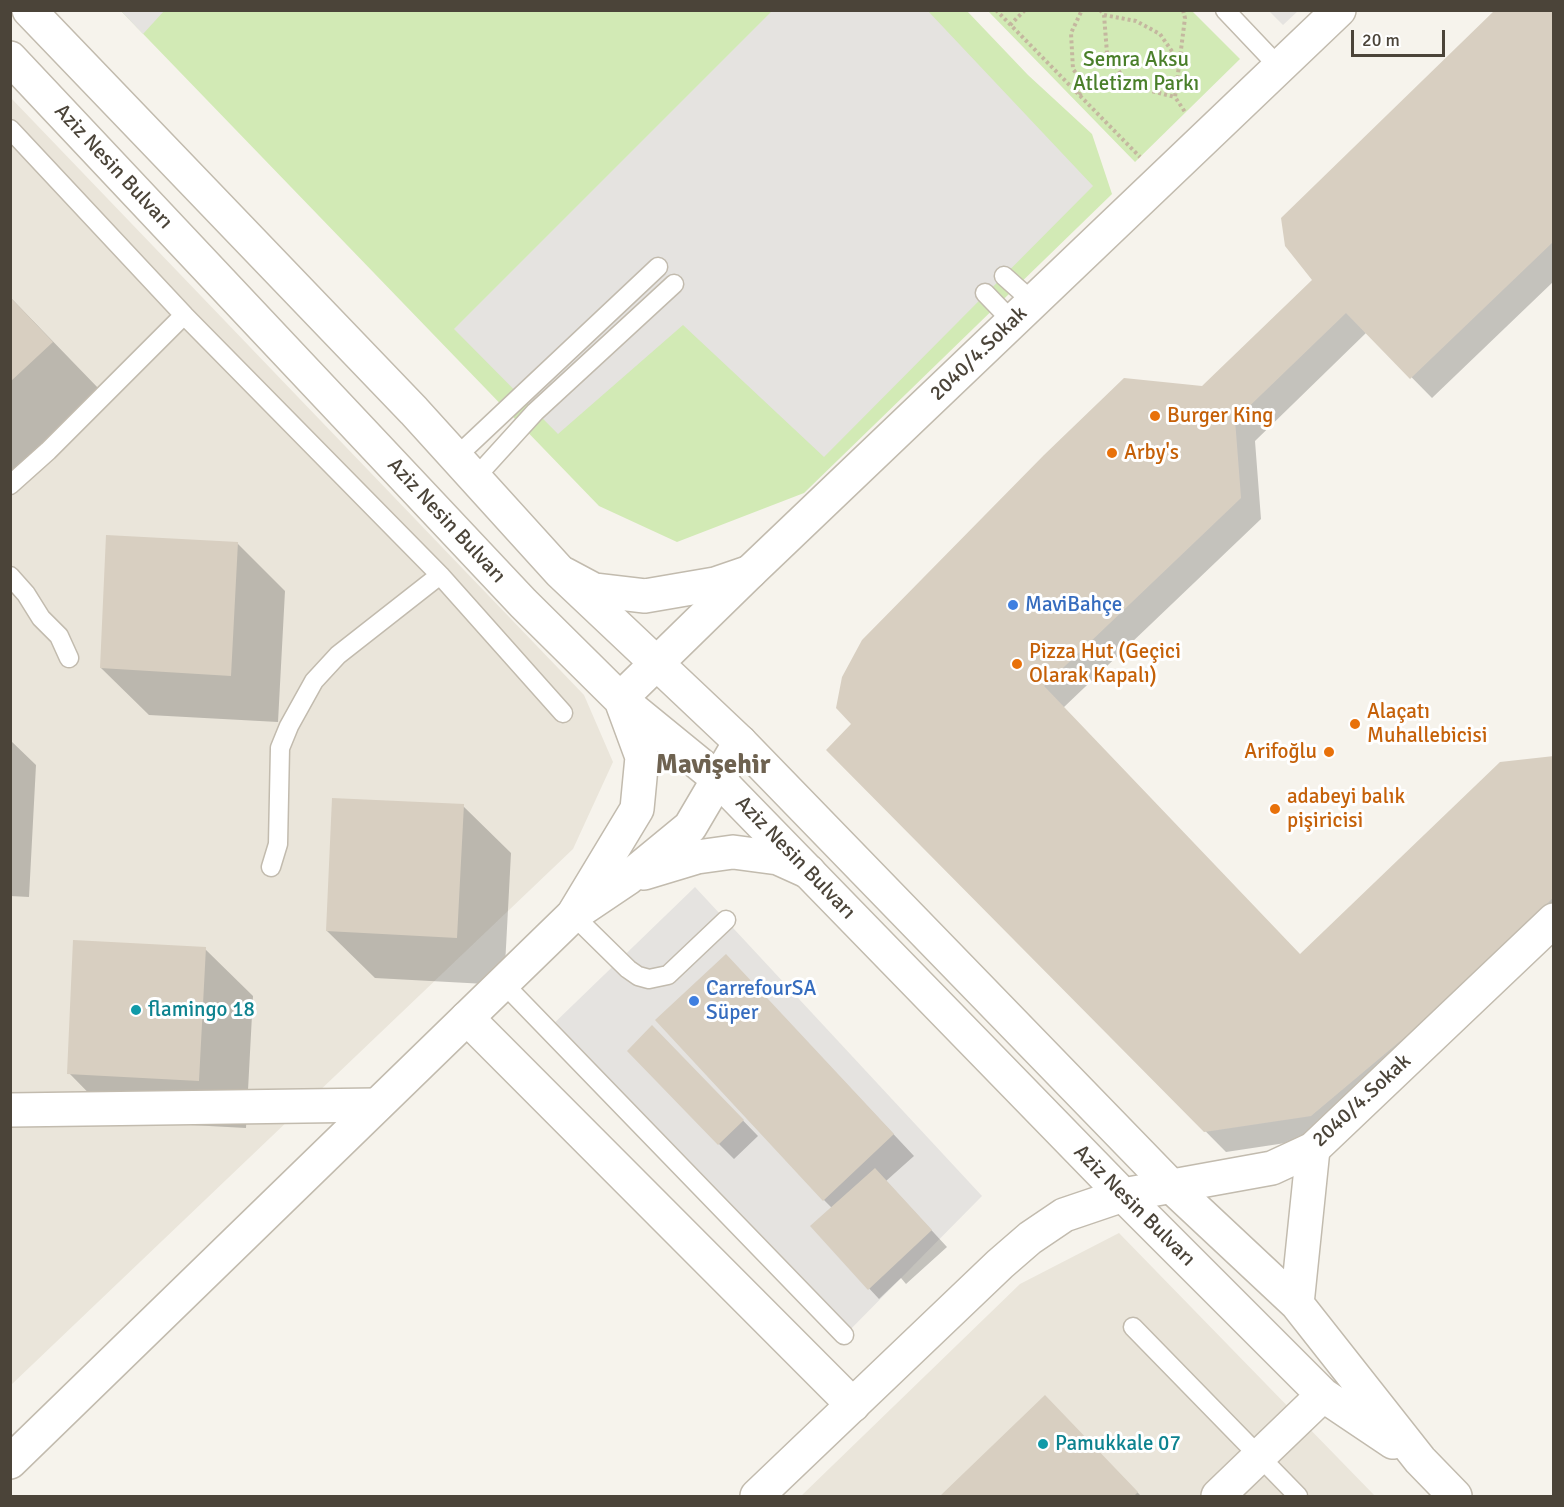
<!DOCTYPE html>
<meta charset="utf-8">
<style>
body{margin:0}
#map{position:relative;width:1564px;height:1507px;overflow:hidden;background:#f6f3ec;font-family:Signika,sans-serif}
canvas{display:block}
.frame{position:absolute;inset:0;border:12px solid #4b4439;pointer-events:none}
.scale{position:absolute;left:1351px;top:30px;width:94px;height:27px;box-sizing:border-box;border:3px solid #4b4439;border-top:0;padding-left:8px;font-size:18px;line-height:21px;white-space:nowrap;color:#4b4439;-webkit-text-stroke:4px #fff;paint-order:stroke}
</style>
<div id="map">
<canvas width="1564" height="1507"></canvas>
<div class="frame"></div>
<div class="scale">20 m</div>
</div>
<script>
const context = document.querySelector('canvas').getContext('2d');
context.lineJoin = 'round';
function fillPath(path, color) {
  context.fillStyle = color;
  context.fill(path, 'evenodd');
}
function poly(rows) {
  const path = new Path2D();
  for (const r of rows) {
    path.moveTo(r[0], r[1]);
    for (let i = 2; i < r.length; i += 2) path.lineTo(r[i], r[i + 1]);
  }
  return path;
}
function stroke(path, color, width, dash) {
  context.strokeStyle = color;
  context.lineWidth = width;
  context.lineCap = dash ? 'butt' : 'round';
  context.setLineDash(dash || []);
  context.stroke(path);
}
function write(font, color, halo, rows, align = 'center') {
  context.font = font + ' Signika,sans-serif';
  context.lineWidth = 6;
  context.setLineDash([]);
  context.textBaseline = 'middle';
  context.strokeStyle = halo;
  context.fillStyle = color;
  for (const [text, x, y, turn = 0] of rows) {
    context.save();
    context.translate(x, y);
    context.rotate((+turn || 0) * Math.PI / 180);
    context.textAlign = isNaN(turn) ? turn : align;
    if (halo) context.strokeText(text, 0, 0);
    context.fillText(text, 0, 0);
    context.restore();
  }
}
fillPath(poly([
 [11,98,584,695,613,762,573,849,11,1385],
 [1119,1233,1375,1496,801,1496,1020,1284]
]), '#eae5da');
fillPath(poly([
 [121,11,967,11,1028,75,1092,134,1112,194,804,493,677,542,599,506],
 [988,11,1192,11,1240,59,1135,162]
]), '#d2eab5');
fillPath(poly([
 [121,11,164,11,143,34],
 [772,11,928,11,1093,186,824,457,683,325,558,434,454,329],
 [1269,11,1298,11,1283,25],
 [695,887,982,1196,840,1340,545,1032]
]), '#e5e3e0');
fillPath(poly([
 [1554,10,1554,281,1432,398,1367,332,1255,441,1261,519,1063,708,1300,955,1554,758,1554,937,1332,1136,1226,1152,828,750,1314,280],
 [10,297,100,390,10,475],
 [237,543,285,591,278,722,149,715,101,668],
 [10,740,36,765,29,897,10,896],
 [463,806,511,853,504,985,375,978,327,931],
 [205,949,253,996,246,1128,116,1121,69,1073],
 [746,977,914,1156,886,1181,947,1247,906,1284,901,1278,879,1299,812,1227,833,1209,824,1200],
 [667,1042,758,1136,734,1159,719,1144],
 [1045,1397,1141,1496,942,1496]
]), '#0003');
fillPath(poly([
 [1495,10,1554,10,1554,241,1410,379,1346,313,1235,420,1241,498,1044,686,1300,954,1500,762,1554,756,1554,897,1411,1032,1311,1116,1204,1132,826,750,851,724,836,708,842,677,862,640,1044,455,1124,378,1202,386,1312,280,1285,246,1281,218],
 [10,297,53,342,10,382],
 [106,535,238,542,231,676,100,668],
 [332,798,464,804,457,938,326,931],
 [73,940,206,947,199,1081,67,1074],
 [726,954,894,1134,823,1201,655,1020],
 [652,1025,744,1120,718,1145,627,1051],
 [875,1168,932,1230,868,1290,810,1226],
 [1045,1395,1138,1492,1134,1496,940,1496]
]), '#d8cfc1');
const service = poly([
 [1225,10,1280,68],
 [10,129,184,315,48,451,10,485],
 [1004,276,1033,302],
 [985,293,1013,322],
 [184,315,440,575,563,713],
 [456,457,658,267],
 [475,478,535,412,674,284],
 [10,576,26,594,41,618,59,636,69,658],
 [271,867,278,844,280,748,289,726,314,681,338,655,440,575],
 [573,915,628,969,638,976,649,979,668,975,726,920],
 [503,983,844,1335],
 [1133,1327,1298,1496]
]);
const minor = poly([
 [564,574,594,590,645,596,715,584,750,572],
 [644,873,697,857,733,852,778,858,809,872],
 [573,915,628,878,690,827,740,742],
 [467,1018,853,1405],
 [10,1110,377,1105],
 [1172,1187,1297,1304,1420,1460,1455,1496],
 [1123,1195,1323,1395,1393,1442],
 [1297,1304,1313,1149],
 [1218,1496,1323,1395]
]);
const tertiary = poly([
 [29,10,414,411,560,572,740,742,1172,1187],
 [10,58,523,603,620,699,718,779,1123,1195],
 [620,699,750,572,1339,10],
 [10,1462,573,915,637,809,642,757,621,700],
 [757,1496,1000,1264,1030,1238,1064,1215,1123,1195,1272,1168,1313,1149,1554,920]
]);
stroke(service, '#c2bbae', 21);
stroke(minor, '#c2bbae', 36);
stroke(tertiary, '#c2bbae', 36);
stroke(poly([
 [996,10,1140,157],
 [1100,10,1104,15,1107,53,1128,85,1175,97],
 [1183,10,1185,18,1175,97,1185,112],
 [1104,15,1136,21,1160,34,1180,63],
 [1010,25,1025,10],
 [1079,95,1087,88,1073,69,1071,33,1082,10]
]), '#c4b79f', 4, [3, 3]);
stroke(service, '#fff', 18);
stroke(minor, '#fff', 33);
stroke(tertiary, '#fff', 33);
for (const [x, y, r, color] of [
 [1155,416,6,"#e8710a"],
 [1112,453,6,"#e8710a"],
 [1013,605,6,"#3f7fe0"],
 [1017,664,6,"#e8710a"],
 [1355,724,6,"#e8710a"],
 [1329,752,6,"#e8710a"],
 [1275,809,6,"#e8710a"],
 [694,1001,6,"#3f7fe0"],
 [136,1010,6,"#0f9aa8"],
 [1043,1444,6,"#0f9aa8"]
]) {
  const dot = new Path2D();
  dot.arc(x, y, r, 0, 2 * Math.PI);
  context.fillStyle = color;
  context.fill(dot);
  stroke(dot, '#fff', 2);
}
write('21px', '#4a7f2a', '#fff', [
 ["Semra Aksu",1136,60],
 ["Atletizm Parkı",1136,84]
]);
write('21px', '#4b4439', '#fff', [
 ["Aziz Nesin Bulvarı",113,167,47],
 ["2040/4.Sokak",979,354,-44],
 ["Aziz Nesin Bulvarı",446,521,47],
 ["Aziz Nesin Bulvarı",795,858,46],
 ["2040/4.Sokak",1362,1101,-43],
 ["Aziz Nesin Bulvarı",1134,1206,45]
]);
write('21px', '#c56008', '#fff', [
 ["Burger King",1167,416],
 ["Arby's",1124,453],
 ["Pizza Hut (Geçici",1029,652],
 ["Olarak Kapalı)",1029,676],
 ["Alaçatı",1367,712],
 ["Muhallebicisi",1367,736],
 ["Arifoğlu",1317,752,"right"],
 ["adabeyi balık",1287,797],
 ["pişiricisi",1287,821]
], 'left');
write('21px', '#366cbe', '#fff', [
 ["MaviBahçe",1025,605],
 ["CarrefourSA",706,989],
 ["Süper",706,1013]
], 'left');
write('21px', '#0d838f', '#fff', [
 ["flamingo 18",148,1010],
 ["Pamukkale 07",1055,1444]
], 'left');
write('bold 27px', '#6e6250', '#fff', [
 ["Mavişehir",713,766]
]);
</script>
